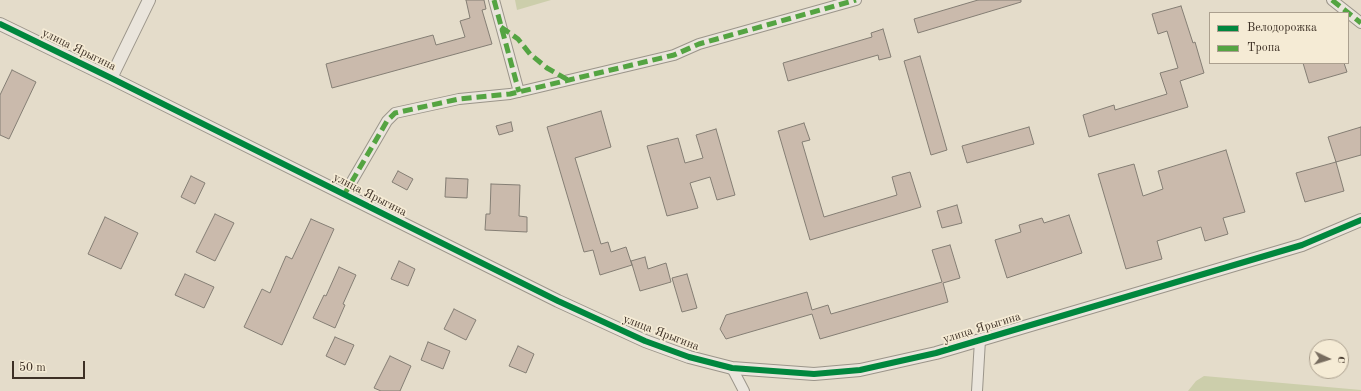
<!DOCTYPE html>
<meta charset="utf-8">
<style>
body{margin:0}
#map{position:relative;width:1361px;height:391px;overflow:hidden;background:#e4dcca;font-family:"Old Standard TT",serif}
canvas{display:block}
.legend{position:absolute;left:1209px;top:12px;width:140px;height:52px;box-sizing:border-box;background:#f5ebd5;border:1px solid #aba08f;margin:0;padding:5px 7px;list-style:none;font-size:12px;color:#3d3025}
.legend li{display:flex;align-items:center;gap:8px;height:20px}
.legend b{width:20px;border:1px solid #aba08f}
.north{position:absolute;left:1309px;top:339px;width:40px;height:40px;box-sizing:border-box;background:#f5ebd5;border:1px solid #aba08f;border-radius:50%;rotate:94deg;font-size:11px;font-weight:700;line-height:16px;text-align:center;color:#3d3025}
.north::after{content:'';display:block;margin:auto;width:14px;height:18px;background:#776c5f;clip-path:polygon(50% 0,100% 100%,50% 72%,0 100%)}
.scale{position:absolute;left:12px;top:361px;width:73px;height:18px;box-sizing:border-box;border:2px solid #3d3025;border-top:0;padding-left:5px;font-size:12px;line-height:14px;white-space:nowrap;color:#3d3025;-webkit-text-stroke:3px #f5ebd5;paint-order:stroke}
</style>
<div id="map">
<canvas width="1361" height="391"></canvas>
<ul class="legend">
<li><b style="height:5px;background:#00873e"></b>Велодорожка</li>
<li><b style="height:5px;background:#54a442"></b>Тропа</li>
</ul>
<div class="north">С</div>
<div class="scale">50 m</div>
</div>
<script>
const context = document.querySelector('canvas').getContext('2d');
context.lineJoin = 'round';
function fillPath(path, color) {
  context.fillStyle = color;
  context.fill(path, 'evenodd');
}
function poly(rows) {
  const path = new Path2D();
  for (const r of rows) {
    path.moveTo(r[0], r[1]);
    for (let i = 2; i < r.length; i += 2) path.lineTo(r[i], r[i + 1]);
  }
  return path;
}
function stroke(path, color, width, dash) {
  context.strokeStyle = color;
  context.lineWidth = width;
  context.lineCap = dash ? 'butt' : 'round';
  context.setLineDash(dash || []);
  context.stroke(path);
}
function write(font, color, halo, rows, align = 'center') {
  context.font = font + ' "Old Standard TT",serif';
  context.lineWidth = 3.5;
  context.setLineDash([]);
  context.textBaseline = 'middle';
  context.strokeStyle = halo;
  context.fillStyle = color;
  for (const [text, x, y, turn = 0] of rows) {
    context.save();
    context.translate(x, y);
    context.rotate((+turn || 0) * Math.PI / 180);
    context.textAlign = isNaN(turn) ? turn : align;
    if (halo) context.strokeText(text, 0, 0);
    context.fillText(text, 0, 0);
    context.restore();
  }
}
fillPath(poly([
 [515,0,551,0,517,10],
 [1204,376,1361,390,1361,391,1188,391,1196,381]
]), '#ccceab');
const building = poly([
 [466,0,484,0,486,9,482,10,492,44,332,88,326,64,433,35,436,45,465,37,460,21,470,18,466,0],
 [978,0,1021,0,1021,2,918,33,914,19,978,0],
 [1181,6,1193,43,1195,42,1204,73,1180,81,1188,107,1089,137,1083,115,1114,105,1115,110,1167,94,1160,73,1178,68,1167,31,1158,34,1152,14,1181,6],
 [883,29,891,57,879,60,878,55,788,81,783,63,872,37,871,33,883,29],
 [920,56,947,150,931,155,904,61,920,56],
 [1303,63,1344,63,1347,72,1309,83,1303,63],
 [12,70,36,82,9,139,0,135,0,95,12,70],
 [601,111,611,147,575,158,601,244,608,242,611,252,626,247,632,265,600,275,593,250,584,252,547,127,601,111],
 [511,122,513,131,499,135,496,126,511,122],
 [804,123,810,140,802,142,824,217,897,195,892,177,910,172,921,207,810,240,778,131,804,123],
 [1029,127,1034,144,967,163,962,146,1029,127],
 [1361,127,1361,155,1336,162,1328,137,1361,127],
 [716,129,735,195,717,200,710,177,690,183,698,208,667,216,647,146,678,138,685,163,703,158,696,135,716,129],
 [1226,150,1245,212,1223,218,1228,234,1205,241,1201,227,1157,241,1162,259,1126,269,1098,174,1134,164,1143,196,1163,189,1158,171,1226,150],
 [1336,162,1344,191,1305,202,1296,173,1336,162],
 [398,171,413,179,407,190,392,182,398,171],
 [191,176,205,183,195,204,181,197,191,176],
 [446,178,468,179,467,198,445,197,446,178],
 [491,184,520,185,519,216,527,217,527,232,485,230,486,214,490,214,491,184],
 [957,205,962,223,942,228,937,211,957,205],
 [215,214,234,223,215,261,196,252,215,214],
 [1069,215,1082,253,1007,278,995,240,1021,232,1019,225,1042,218,1044,223,1069,215],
 [105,217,138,233,121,269,88,254,105,217],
 [311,219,334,229,282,345,244,327,262,289,270,293,286,256,292,259,311,219],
 [950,245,960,278,943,283,948,302,820,339,812,314,726,339,720,329,726,315,807,292,812,310,828,305,831,314,942,282,932,250,950,245],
 [645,257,648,269,666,263,671,282,640,291,631,261,645,257],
 [399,261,415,269,408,286,391,279,399,261],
 [339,267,356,275,343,304,345,305,335,328,313,318,324,295,326,296,339,267],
 [185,274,214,287,204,308,175,295,185,274],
 [687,274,697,308,682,312,672,278,687,274],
 [454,309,476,320,466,340,444,329,454,309],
 [335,337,354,345,345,365,326,356,335,337],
 [428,342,450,351,443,369,421,360,428,342],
 [518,346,534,354,526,373,509,366,518,346],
 [390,356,411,366,400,391,381,391,374,388,390,356]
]);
fillPath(building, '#cabaac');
stroke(building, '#847e74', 1);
const minor = poly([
 [494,0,519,92],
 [1332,0,1361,23],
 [344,195,387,121,395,113,459,99,510,94,674,55,699,44,856,0],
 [732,368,744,391],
 [977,391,980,340]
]);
const tertiary = poly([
 [0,24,111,78,558,301,645,341,689,357,732,368,814,374,860,370,936,353,1302,245,1361,220],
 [111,78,149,0]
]);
stroke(minor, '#9b958a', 12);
stroke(tertiary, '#9b958a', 14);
stroke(minor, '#eae5dc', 10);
stroke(tertiary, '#eae5dc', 12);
stroke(poly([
 [494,0,519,92],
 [1332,0,1361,23],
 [501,27,518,39,530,54,547,68,568,80],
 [344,195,387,121,395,113,459,99,510,94,674,55,699,44,856,0]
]), '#54a442', 5, [10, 5]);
stroke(poly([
 [0,24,111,78,558,301,645,341,689,357,732,368,814,374,860,370,936,353,1302,245,1361,220]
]), '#00873e', 6);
write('12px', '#3d3025', '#f5ebd5', [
 ["улица Ярыгина",79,50,26],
 ["улица Ярыгина",370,195,27],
 ["улица Ярыгина",982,328,-17],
 ["улица Ярыгина",661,333,21]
]);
</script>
